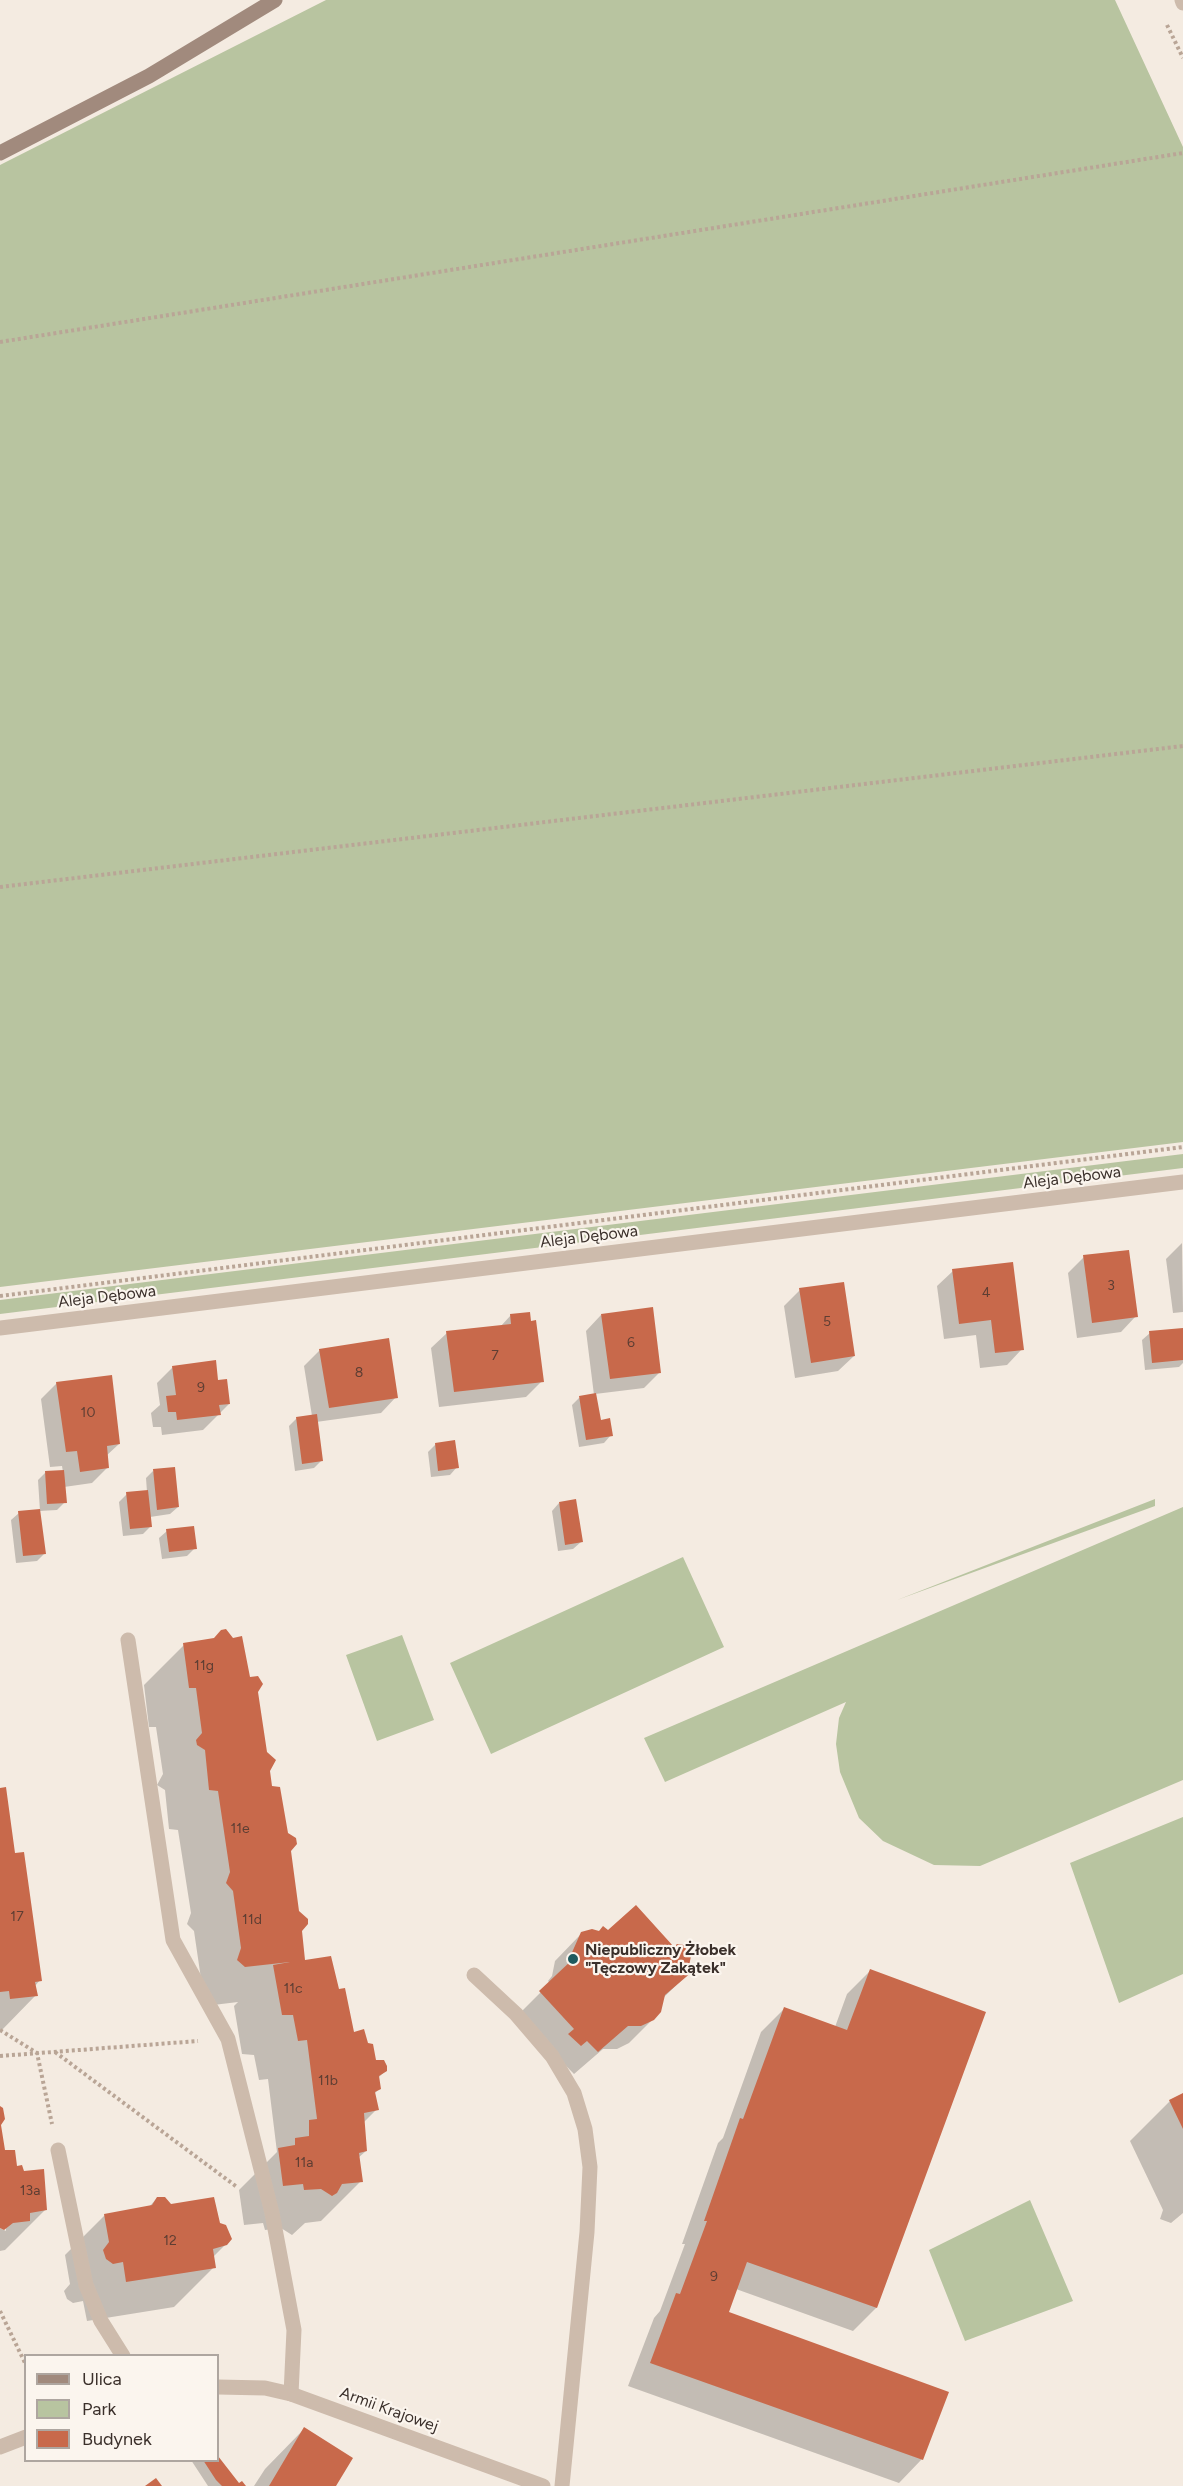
<!DOCTYPE html>
<meta charset="utf-8">
<style>
body{margin:0}
#map{position:relative;width:1183px;height:2486px;overflow:hidden;background:#f4ebe1;font-family:Figtree,sans-serif}
canvas{display:block}
.legend{position:absolute;left:24px;top:2354px;width:195px;height:108px;box-sizing:border-box;background:#fbf5ee;border:2px solid #aea6a0;margin:0;padding:8px 10px;list-style:none;font-size:18px;color:#3b302b}
.legend li{display:flex;align-items:center;gap:12px;height:30px}
.legend b{width:30px;border:2px solid #aea6a0}
</style>
<div id="map">
<canvas width="1183" height="2486"></canvas>
<ul class="legend">
<li><b style="height:8px;background:#a18a7d"></b>Ulica</li>
<li><b style="height:16px;background:#b8c4a0"></b>Park</li>
<li><b style="height:16px;background:#c8694b"></b>Budynek</li>
</ul>
</div>
<script>
const context = document.querySelector('canvas').getContext('2d');
context.lineJoin = 'round';
function fillPath(path, color) {
  context.fillStyle = color;
  context.fill(path, 'evenodd');
}
function poly(rows) {
  const path = new Path2D();
  for (const r of rows) {
    path.moveTo(r[0], r[1]);
    for (let i = 2; i < r.length; i += 2) path.lineTo(r[i], r[i + 1]);
  }
  return path;
}
function stroke(path, color, width, dash) {
  context.strokeStyle = color;
  context.lineWidth = width;
  context.lineCap = dash ? 'butt' : 'round';
  context.setLineDash(dash || []);
  context.stroke(path);
}
function write(font, color, halo, rows, align = 'center') {
  context.font = font + ' Figtree,sans-serif';
  context.lineWidth = 4.5;
  context.setLineDash([]);
  context.textBaseline = 'middle';
  context.strokeStyle = halo;
  context.fillStyle = color;
  for (const [text, x, y, turn = 0] of rows) {
    context.save();
    context.translate(x, y);
    context.rotate((+turn || 0) * Math.PI / 180);
    context.textAlign = isNaN(turn) ? turn : align;
    if (halo) context.strokeText(text, 0, 0);
    context.fillText(text, 0, 0);
    context.restore();
  }
}
fillPath(poly([
 [326,0,1115,0,1183,147,1183,1142,0,1287,0,165],
 [1183,1154,1183,1168,0,1314,0,1300],
 [1155,1499,1155,1506,897,1600],
 [1183,1507,1183,1780,980,1866,934,1865,883,1841,859,1818,840,1772,836,1744,839,1718,846,1702,665,1782,644,1738],
 [683,1557,724,1647,491,1754,450,1663],
 [402,1635,434,1720,377,1741,346,1655],
 [1183,1817,1183,1974,1119,2003,1070,1863],
 [1030,2200,1073,2301,965,2341,929,2250]
]), '#b8c4a0');
fillPath(poly([
 [1182,1243,1183,1312,1173,1313,1166,1259],
 [1084,1257,1136,1316,1121,1332,1077,1338,1068,1273],
 [953,1271,1022,1349,1007,1365,980,1368,976,1335,944,1339,937,1286],
 [800,1290,854,1356,838,1371,795,1378,784,1306],
 [511,1315,530,1322,542,1381,526,1397,439,1407,431,1348,447,1333,500,1327],
 [601,1315,660,1372,644,1388,595,1394,600,1422,611,1435,604,1443,579,1447,572,1405,579,1398,594,1395,586,1331],
 [1183,1329,1183,1363,1179,1367,1145,1370,1142,1340,1150,1333],
 [320,1350,396,1397,381,1413,316,1422,321,1461,314,1468,295,1471,289,1426,297,1418,312,1416,304,1366],
 [173,1367,229,1404,203,1430,162,1435,161,1427,153,1427,151,1413,160,1405,157,1383],
 [57,1383,119,1444,106,1456,108,1467,92,1483,64,1487,65,1502,57,1510,39,1511,44,1554,37,1561,16,1563,11,1520,19,1513,40,1511,38,1480,45,1473,63,1472,62,1466,50,1467,41,1399],
 [436,1444,457,1467,450,1475,431,1477,428,1452],
 [153,1471,178,1507,170,1514,150,1517,151,1526,143,1534,123,1536,119,1502,127,1494,147,1492,146,1478],
 [559,1503,581,1542,573,1549,558,1551,552,1511],
 [167,1531,195,1548,187,1556,162,1559,159,1538],
 [184,1645,249,1678,256,1692,270,1787,289,1850,303,1962,337,1990,353,2034,385,2071,378,2078,380,2088,374,2094,377,2109,363,2123,366,2151,358,2158,361,2181,321,2221,305,2223,292,2235,281,2228,265,2230,263,2223,244,2225,239,2190,277,2152,268,2079,259,2080,254,2055,242,2054,234,2006,238,2002,205,2006,194,1931,187,1924,191,1913,178,1830,169,1829,165,1790,157,1785,163,1774,156,1727,149,1727,144,1685],
 [0,1789,40,1980,35,1986,36,1995,0,2032],
 [582,1933,687,1966,691,1971,662,1999,653,2019,629,2043,617,2049,603,2049,574,2074,517,2016,550,1983,548,1981,552,1976,555,1961],
 [870,1971,984,2013,876,2308,853,2331,736,2289,727,2313,922,2459,899,2483,628,2386,654,2318,660,2311,685,2244,682,2244,718,2143,723,2138,761,2032,784,2009,835,2027,847,1994],
 [1183,2095,1183,2213,1171,2223,1160,2219,1163,2210,1130,2141,1170,2101],
 [0,2126,4,2151,45,2210,5,2250,0,2251,0,2228,6,2231,6,2228,0,2225],
 [157,2198,219,2225,226,2244,213,2257,214,2267,174,2307,87,2321,83,2301,73,2303,67,2299,64,2291,70,2284,65,2255,105,2215,149,2207],
 [304,2429,334,2486,254,2486,265,2469],
 [218,2459,239,2485,244,2486,208,2486,191,2460]
]), '#0003');
fillPath(poly([
 [1129,1250,1138,1317,1092,1323,1083,1255],
 [1013,1262,1024,1350,995,1353,991,1320,959,1324,952,1269],
 [844,1282,855,1356,811,1363,799,1288],
 [653,1307,661,1373,610,1379,601,1314],
 [530,1312,531,1321,536,1320,544,1382,454,1392,446,1331,511,1324,510,1314],
 [1183,1328,1183,1360,1152,1363,1149,1331],
 [389,1338,398,1398,329,1408,319,1349],
 [216,1360,218,1380,227,1379,230,1404,219,1405,221,1415,177,1420,176,1412,168,1412,166,1396,176,1395,172,1366],
 [112,1375,120,1444,107,1446,109,1468,80,1472,77,1451,66,1452,56,1382],
 [596,1393,601,1420,610,1418,613,1436,586,1440,579,1396],
 [317,1414,323,1461,302,1464,296,1417],
 [455,1440,459,1468,438,1471,435,1443],
 [175,1467,179,1507,157,1510,153,1469],
 [64,1470,67,1503,47,1504,45,1471],
 [148,1490,152,1527,130,1529,126,1492],
 [576,1499,583,1542,565,1545,559,1502],
 [40,1509,46,1554,23,1556,18,1511],
 [194,1526,197,1549,169,1552,166,1529],
 [226,1629,233,1638,242,1636,250,1677,258,1676,263,1684,258,1692,267,1752,276,1760,270,1771,272,1786,280,1787,288,1833,296,1838,297,1844,291,1851,299,1911,308,1919,308,1924,302,1931,305,1960,331,1956,339,1989,345,1988,354,2032,364,2029,368,2043,373,2044,376,2060,384,2060,387,2066,387,2071,379,2076,381,2089,375,2092,379,2110,364,2113,367,2151,359,2153,363,2182,342,2184,337,2193,332,2196,321,2189,304,2190,303,2184,283,2186,278,2148,295,2145,295,2138,309,2136,309,2120,317,2119,307,2040,298,2041,293,2015,282,2015,273,1965,290,1962,245,1967,237,1960,241,1948,233,1891,226,1883,230,1872,218,1791,209,1790,205,1750,197,1745,196,1740,202,1733,196,1688,189,1688,183,1643,214,1638,221,1630],
 [6,1787,15,1853,24,1852,42,1981,35,1982,38,1996,10,1999,9,1991,0,1992,0,1788],
 [636,1905,674,1947,677,1944,684,1945,691,1956,689,1966,693,1971,665,1995,661,2012,654,2020,641,2026,628,2026,598,2052,587,2041,581,2046,568,2034,574,2029,539,1991,573,1959,570,1957,581,1932,592,1929,599,1931,603,1926,608,1930],
 [870,1969,986,2012,877,2308,747,2262,729,2312,949,2392,923,2460,650,2363,676,2293,680,2294,707,2221,704,2221,740,2118,743,2119,784,2007,847,2030],
 [1183,2093,1183,2129,1169,2100],
 [0,2106,3,2108,5,2119,1,2125,5,2150,15,2150,17,2166,22,2165,24,2171,44,2169,47,2210,30,2213,30,2221,13,2223,4,2230,0,2228],
 [157,2197,165,2197,171,2204,214,2197,220,2223,226,2225,232,2239,227,2245,213,2249,216,2268,126,2282,123,2262,113,2264,106,2259,103,2250,109,2242,104,2214,152,2205],
 [304,2427,353,2458,336,2486,269,2486],
 [218,2456,239,2483,242,2481,246,2486,222,2486,216,2480,203,2460,218,2460],
 [156,2478,162,2486,145,2486]
]), '#c8694b');
stroke(poly([
 [1167,25,1183,58],
 [0,342,1183,153],
 [0,887,1183,746],
 [0,1296,1183,1147],
 [0,2030,37,2053,52,2124],
 [55,2052,237,2187],
 [0,2056,198,2041],
 [0,2311,26,2365]
]), '#b9a596', 4, [3, 3]);
stroke(poly([
 [128,1640,173,1940,228,2039,272,2213,294,2330,291,2394],
 [474,1975,516,2014,552,2056,574,2093,585,2129,590,2167,587,2232,562,2486],
 [58,2150,86,2285,101,2321,123,2356]
]), '#cdbbac', 15);
stroke(poly([
 [0,1328,1183,1182]
]), '#cdbbac', 15);
stroke(poly([
 [1182,0,1183,3],
 [218,2387,265,2388,291,2394,543,2486],
 [0,2447,26,2437]
]), '#cdbbac', 15);
stroke(poly([
 [0,153,149,76,275,0]
]), '#a18a7d', 15);
for (const [x, y, r, color] of [
 [573,1959,6,"#1f5a5e"]
]) {
  const dot = new Path2D();
  dot.arc(x, y, r, 0, 2 * Math.PI);
  context.fillStyle = color;
  context.fill(dot);
  stroke(dot, '#fbf5ee', 2);
}
write('14px', '#5e3e33', null, [
 ["3",1111,1286],
 ["4",986,1293],
 ["5",827,1322],
 ["6",631,1343],
 ["7",495,1356],
 ["8",359,1373],
 ["9",201,1388],
 ["10",88,1413],
 ["11g",204,1666],
 ["11e",240,1829],
 ["17",17,1917],
 ["11d",252,1920],
 ["11c",293,1989],
 ["11b",328,2081],
 ["11a",304,2163],
 ["13a",30,2191],
 ["12",170,2241],
 ["9",714,2277]
]);
write('16px', '#3b302b', '#fbf5ee', [
 ["Aleja Dębowa",1072,1178,-7],
 ["Aleja Dębowa",589,1237,-7],
 ["Aleja Dębowa",107,1297,-7],
 ["Armii Krajowej",389,2410,20]
]);
write('bold 16px', '#3b302b', '#fbf5ee', [
 ["Niepubliczny Żłobek",585,1950],
 ["\"Tęczowy Zakątek\"",585,1968]
], 'left');
</script>
